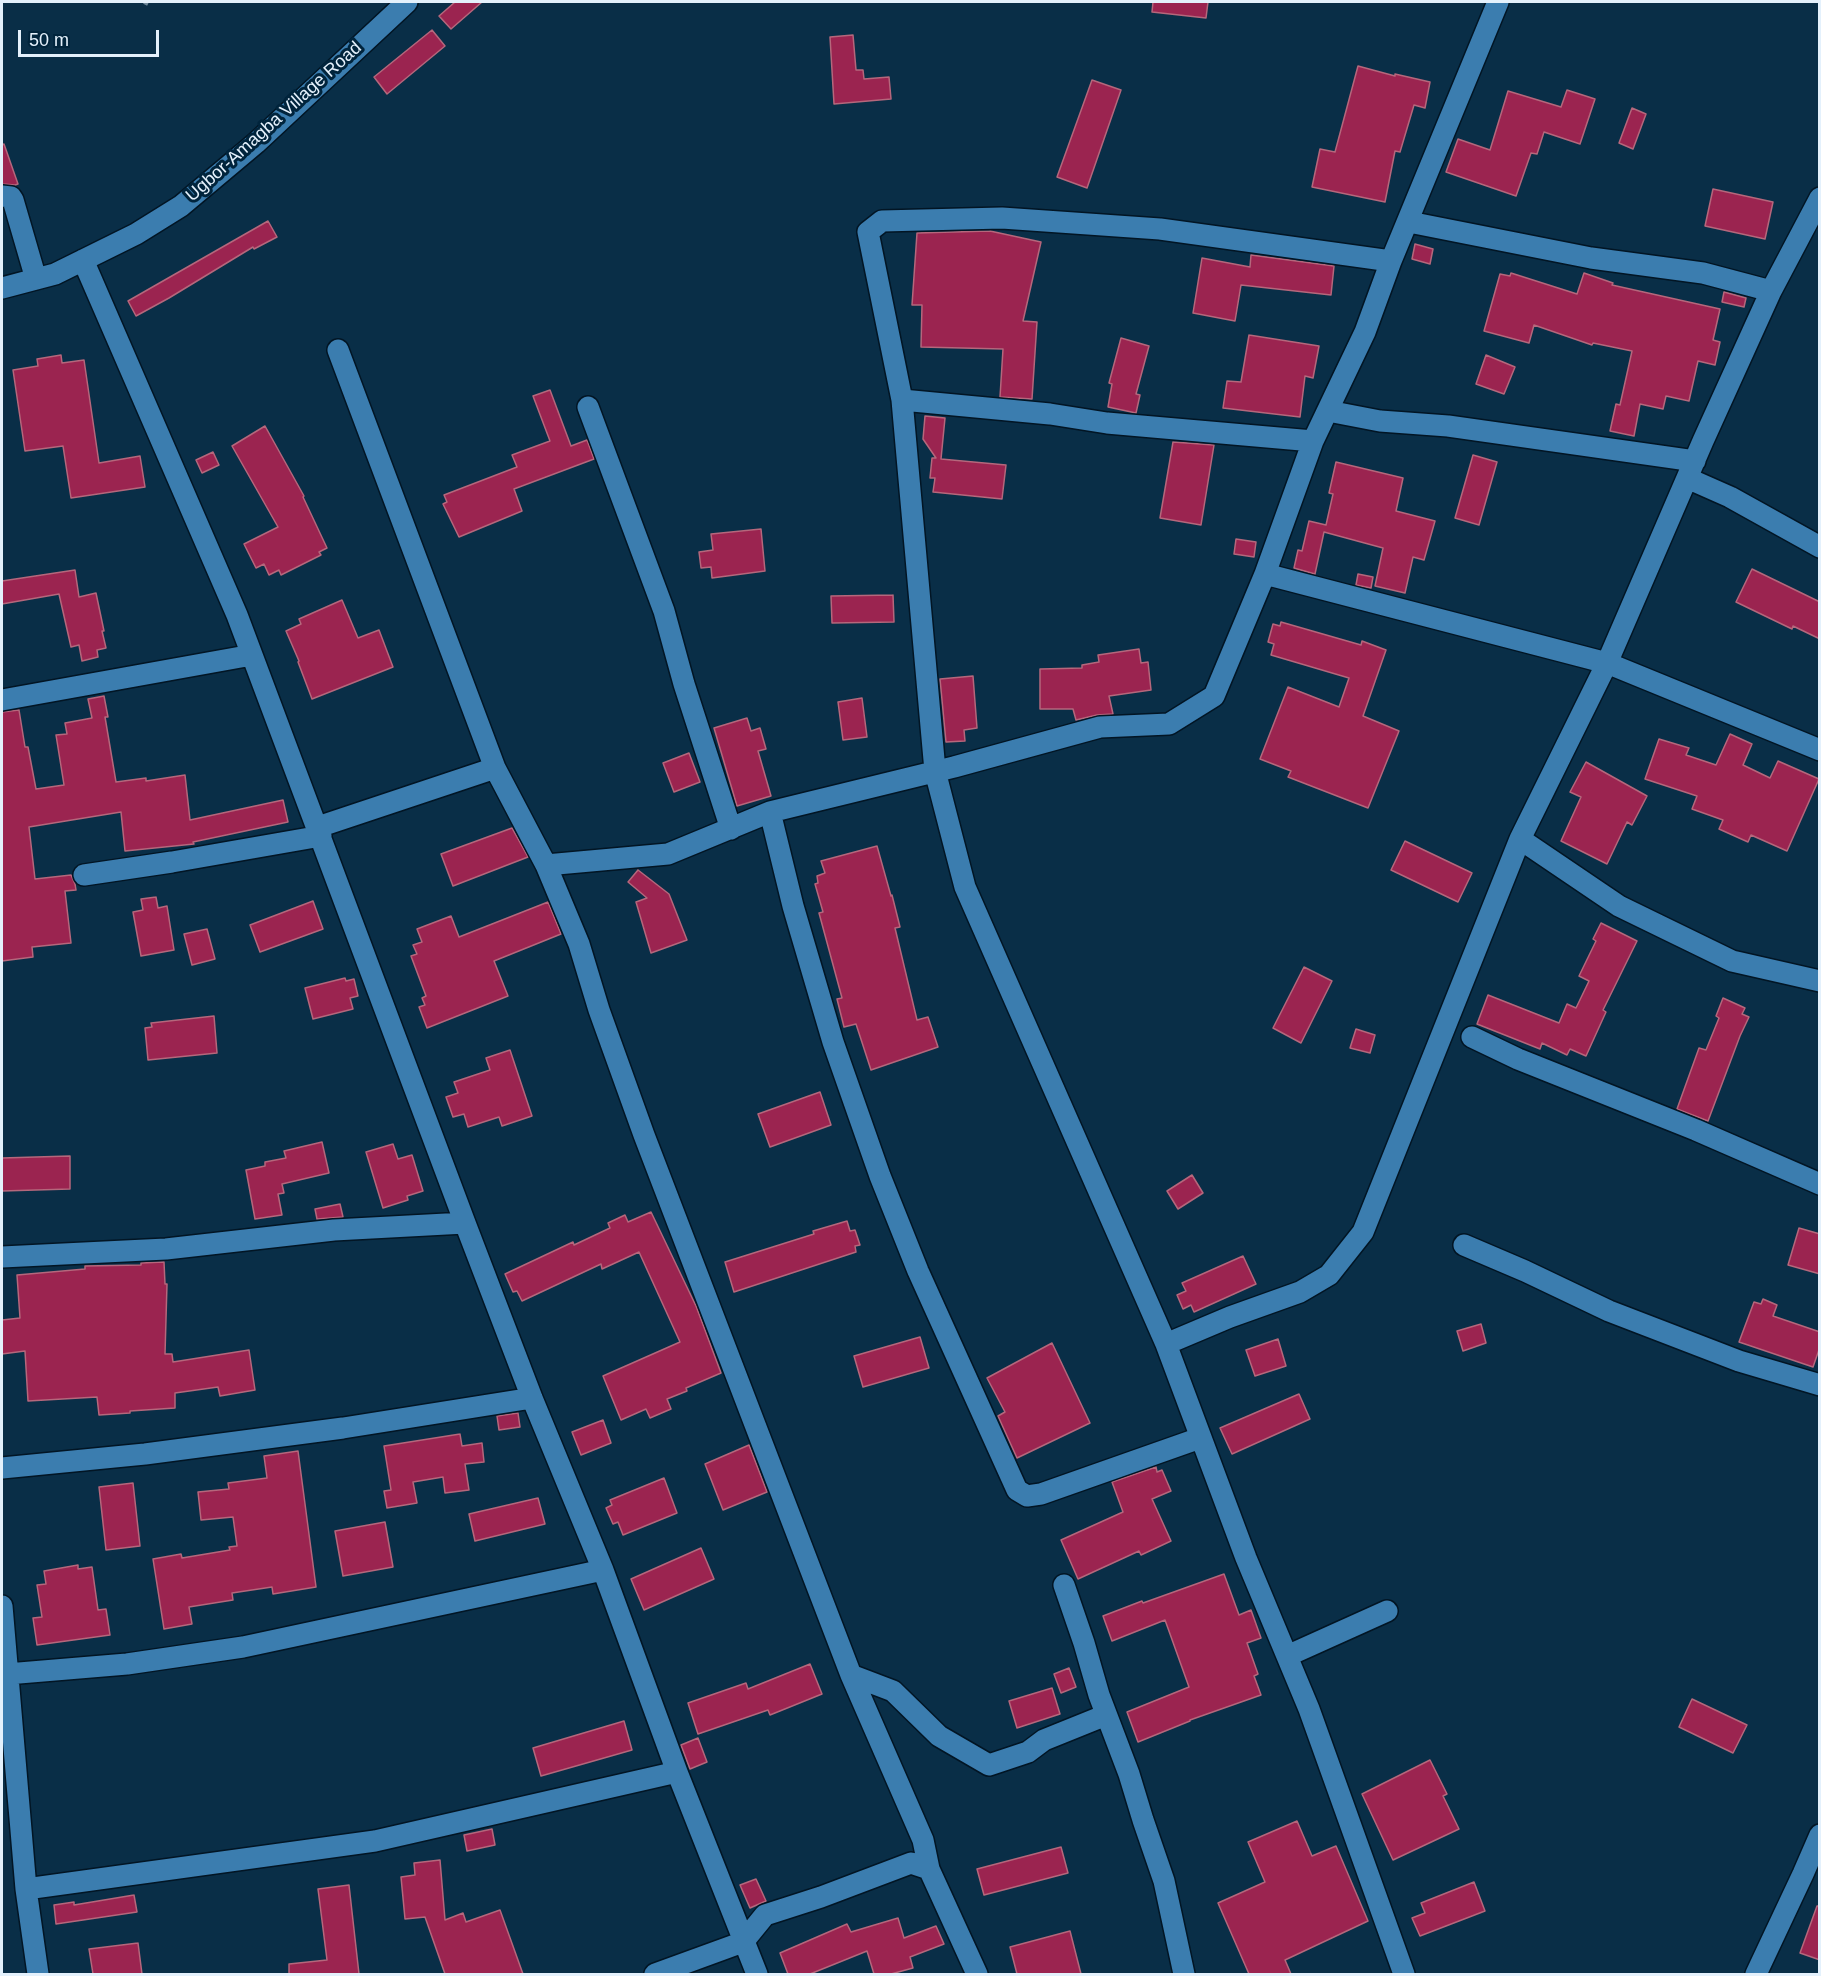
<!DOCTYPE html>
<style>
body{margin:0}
#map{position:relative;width:1821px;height:1976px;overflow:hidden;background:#092e47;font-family:Helvetica,sans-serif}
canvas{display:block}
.frame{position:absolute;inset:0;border:3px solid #e4f1fc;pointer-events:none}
.scale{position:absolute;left:18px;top:30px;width:141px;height:27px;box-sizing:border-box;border:3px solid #e4f1fc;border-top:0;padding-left:8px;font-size:18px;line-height:21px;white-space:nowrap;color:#e4f1fc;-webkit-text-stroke:4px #00243c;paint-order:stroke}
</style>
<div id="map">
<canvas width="1821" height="1976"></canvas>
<div class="frame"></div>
<div class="scale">50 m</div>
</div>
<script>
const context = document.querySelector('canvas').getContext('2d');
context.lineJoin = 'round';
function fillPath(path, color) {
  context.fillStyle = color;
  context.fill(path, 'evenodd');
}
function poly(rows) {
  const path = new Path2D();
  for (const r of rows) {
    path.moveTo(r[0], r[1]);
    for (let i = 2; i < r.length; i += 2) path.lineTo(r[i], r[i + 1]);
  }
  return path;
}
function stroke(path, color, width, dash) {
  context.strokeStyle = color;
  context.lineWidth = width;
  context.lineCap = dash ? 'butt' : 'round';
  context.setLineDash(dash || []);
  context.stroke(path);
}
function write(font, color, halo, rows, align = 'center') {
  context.font = font + ' Helvetica,sans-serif';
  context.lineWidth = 6;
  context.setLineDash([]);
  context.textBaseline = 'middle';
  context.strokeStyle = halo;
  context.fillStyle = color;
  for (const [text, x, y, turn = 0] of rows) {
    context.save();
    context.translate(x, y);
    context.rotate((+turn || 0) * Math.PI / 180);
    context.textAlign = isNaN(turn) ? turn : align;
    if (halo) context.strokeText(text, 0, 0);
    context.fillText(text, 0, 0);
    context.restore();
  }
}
const building = poly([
 [455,2,482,2,451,29,439,16,455,2],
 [1153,2,1208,2,1206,18,1152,12,1153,2],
 [432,30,445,46,387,94,374,77,432,30],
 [853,35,856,70,863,70,864,79,889,77,891,99,834,104,830,37,853,35],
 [1358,66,1395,76,1395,74,1430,82,1425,108,1414,105,1400,152,1395,151,1385,202,1312,187,1320,149,1335,152,1358,66],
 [1092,80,1121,90,1087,188,1057,177,1092,80],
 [1567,90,1595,99,1580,144,1544,132,1537,154,1531,153,1516,196,1446,172,1458,139,1490,150,1508,91,1561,107,1567,90],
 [1632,108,1646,114,1633,149,1619,143,1632,108],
 [4,144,18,184,15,185,2,184,2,145,4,144],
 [1713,189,1773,202,1765,239,1705,226,1713,189],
 [268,221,277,237,254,249,253,247,169,298,136,316,128,301,268,221],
 [990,231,1041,242,1023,321,1037,322,1032,399,1000,397,1003,349,921,347,922,305,912,305,917,233,990,231],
 [1415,244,1433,249,1430,264,1412,259,1415,244],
 [1251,255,1334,266,1331,295,1241,285,1235,321,1193,313,1202,258,1250,267,1251,255],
 [1511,273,1577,294,1584,273,1613,283,1612,285,1720,309,1713,340,1720,342,1715,365,1698,361,1689,401,1666,396,1663,409,1640,404,1634,436,1610,431,1616,404,1620,405,1632,351,1593,343,1592,345,1534,325,1529,343,1484,331,1500,274,1510,276,1511,273],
 [1724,292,1746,298,1744,307,1722,302,1724,292],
 [1249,335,1319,346,1313,378,1305,376,1300,417,1223,408,1227,381,1241,382,1249,335],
 [1121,338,1149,346,1136,394,1140,395,1136,413,1108,407,1112,384,1109,383,1121,338],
 [61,355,62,363,84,360,99,463,140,456,145,487,71,498,63,446,25,451,13,370,38,366,37,359,61,355],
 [1486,355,1515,367,1504,394,1476,384,1486,355],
 [550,390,571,446,587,440,594,459,514,489,522,511,459,537,443,504,447,502,444,495,517,467,512,455,550,441,533,396,550,390],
 [925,416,945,418,941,459,1006,465,1002,499,933,492,935,478,930,478,932,458,936,458,923,439,925,416],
 [265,426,304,496,303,497,327,548,319,552,321,555,281,575,279,570,269,575,264,564,256,568,244,544,278,527,232,446,265,426],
 [1173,442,1214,445,1201,525,1160,518,1173,442],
 [213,452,219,465,202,473,196,460,213,452],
 [1473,455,1497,462,1479,525,1455,518,1473,455],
 [1336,462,1403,478,1396,511,1435,521,1424,560,1413,557,1405,593,1375,586,1383,548,1324,532,1315,574,1294,568,1298,550,1302,551,1309,521,1326,525,1333,494,1329,493,1336,462],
 [761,529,765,571,712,578,711,567,701,568,699,552,713,550,711,534,761,529],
 [1236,539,1256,542,1254,557,1234,554,1236,539],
 [1752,569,1820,602,1820,639,1793,626,1792,629,1736,602,1752,569],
 [75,570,79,597,96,593,104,631,102,631,106,648,97,650,98,657,82,661,79,645,71,647,59,594,2,604,2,581,75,570],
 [1358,574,1373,577,1371,588,1356,585,1358,574],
 [893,595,894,622,832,623,831,596,893,595],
 [342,600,358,638,379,630,393,667,312,699,298,662,299,661,286,631,301,624,299,619,342,600],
 [1281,622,1361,645,1362,641,1386,650,1363,716,1399,731,1368,808,1288,777,1291,771,1260,759,1288,687,1339,707,1349,678,1271,655,1274,644,1268,642,1273,624,1280,626,1281,622],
 [1139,649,1141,663,1148,662,1151,690,1109,696,1113,714,1097,715,1076,720,1073,709,1040,709,1040,669,1082,668,1082,665,1099,662,1098,655,1139,649],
 [973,676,977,728,964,730,965,741,946,742,940,679,973,676],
 [104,696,108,717,105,717,116,782,146,778,146,781,185,775,190,820,283,800,288,822,193,842,194,844,125,851,121,812,29,827,35,879,71,875,75,884,76,890,65,891,71,943,32,947,33,957,2,961,2,712,19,710,25,747,28,747,36,789,64,785,56,735,67,734,65,723,92,718,88,699,104,696],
 [862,698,867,737,843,740,838,702,862,698],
 [747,718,751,731,760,728,766,749,758,751,771,796,737,806,714,728,747,718],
 [1730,734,1752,744,1743,765,1770,778,1778,761,1819,779,1787,851,1751,835,1748,842,1719,829,1723,820,1692,809,1697,796,1645,779,1659,739,1689,748,1686,755,1716,765,1730,734],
 [689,753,700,782,674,792,663,763,689,753],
 [1586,762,1647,796,1632,825,1627,822,1607,864,1561,841,1581,797,1570,792,1586,762],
 [512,828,528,857,453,886,441,854,512,828],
 [1405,841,1472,873,1458,902,1391,870,1405,841],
 [877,846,891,896,892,895,900,927,895,928,917,1020,928,1017,938,1047,871,1070,856,1024,844,1027,837,999,842,998,819,913,823,912,815,884,818,883,817,876,825,873,821,861,877,846],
 [638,870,669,894,687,940,651,953,636,902,647,898,628,882,638,870],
 [156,897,158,908,167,906,174,950,141,956,133,912,143,910,141,899,156,897],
 [313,901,323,929,260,952,250,925,313,901],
 [548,902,561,934,494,961,508,996,427,1028,419,1007,425,1005,422,998,426,996,411,956,417,954,413,945,422,942,417,929,451,916,459,937,548,902],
 [1601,923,1637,941,1603,1010,1606,1012,1586,1056,1570,1049,1567,1055,1542,1043,1540,1049,1477,1024,1488,995,1559,1023,1567,1004,1576,1008,1589,981,1579,976,1596,941,1593,939,1601,923],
 [207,929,215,959,192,965,184,934,207,929],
 [1304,967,1332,981,1301,1043,1273,1028,1304,967],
 [345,978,346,981,354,979,358,996,350,998,353,1009,313,1019,305,988,345,978],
 [1723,998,1745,1008,1742,1014,1749,1017,1740,1036,1708,1121,1677,1109,1699,1048,1706,1050,1719,1018,1716,1016,1723,998],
 [214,1016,217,1053,148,1060,145,1028,152,1027,151,1023,214,1016],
 [1356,1029,1375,1035,1370,1053,1350,1048,1356,1029],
 [510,1050,532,1116,502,1126,499,1117,468,1127,464,1114,453,1117,446,1097,458,1093,454,1082,490,1070,486,1058,510,1050],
 [820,1092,831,1125,770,1147,758,1114,820,1092],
 [322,1142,329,1173,282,1184,284,1193,278,1194,282,1215,255,1219,246,1170,265,1166,265,1162,286,1158,284,1151,322,1142],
 [393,1144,398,1159,412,1155,423,1191,407,1196,408,1200,383,1208,366,1152,393,1144],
 [70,1156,70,1189,2,1191,2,1158,70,1156],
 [1192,1175,1203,1193,1178,1209,1167,1191,1192,1175],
 [340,1204,343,1217,317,1219,315,1209,340,1204],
 [651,1212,696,1306,721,1373,686,1388,687,1391,667,1399,671,1409,650,1418,646,1409,621,1420,603,1376,680,1342,639,1252,602,1269,601,1264,522,1301,517,1291,513,1292,505,1274,573,1242,574,1245,610,1228,608,1223,625,1215,628,1222,651,1212],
 [847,1221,850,1231,855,1230,860,1245,855,1246,856,1252,734,1292,725,1262,814,1234,813,1231,847,1221],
 [1799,1228,1820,1234,1820,1274,1788,1265,1799,1228],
 [1243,1256,1256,1284,1194,1312,1191,1305,1183,1309,1177,1295,1186,1291,1182,1283,1243,1256],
 [164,1262,165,1284,167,1284,165,1354,172,1354,173,1362,249,1350,255,1390,220,1396,218,1387,175,1393,175,1408,130,1411,130,1413,99,1415,97,1397,28,1401,25,1351,2,1354,2,1320,20,1318,17,1275,85,1269,85,1266,141,1265,141,1263,164,1262],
 [1763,1299,1777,1305,1773,1316,1820,1332,1820,1347,1813,1367,1739,1342,1754,1302,1761,1304,1763,1299],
 [1481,1324,1486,1343,1463,1351,1457,1331,1481,1324],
 [920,1337,929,1368,863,1387,854,1356,920,1337],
 [1278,1339,1286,1366,1255,1376,1246,1350,1278,1339],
 [1052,1343,1090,1423,1017,1458,998,1416,1005,1412,987,1378,1052,1343],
 [1299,1394,1310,1419,1232,1454,1220,1428,1299,1394],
 [518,1413,520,1427,499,1430,497,1416,518,1413],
 [603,1420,611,1443,581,1455,572,1432,603,1420],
 [460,1434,462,1446,482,1443,484,1462,465,1464,469,1490,445,1493,443,1477,413,1482,417,1503,387,1508,384,1491,391,1490,384,1446,460,1434],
 [749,1445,767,1492,723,1510,705,1464,749,1445],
 [298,1451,316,1587,273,1594,272,1587,232,1593,233,1600,189,1607,192,1624,164,1629,153,1559,181,1554,182,1558,230,1550,229,1547,237,1546,233,1517,201,1520,198,1492,229,1489,228,1483,267,1478,264,1456,298,1451],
 [1156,1467,1157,1472,1162,1470,1171,1491,1152,1499,1171,1541,1141,1555,1139,1551,1078,1579,1061,1540,1123,1512,1112,1482,1156,1467],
 [664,1478,677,1513,623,1535,618,1522,613,1524,606,1508,612,1505,610,1500,664,1478],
 [133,1483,140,1546,106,1550,99,1487,133,1483],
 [538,1498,545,1524,475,1541,469,1514,538,1498],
 [385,1522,393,1567,343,1576,335,1531,385,1522],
 [701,1548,714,1579,644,1610,631,1579,701,1548],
 [78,1565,78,1569,92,1567,98,1610,106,1609,110,1635,37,1645,33,1618,42,1617,37,1585,46,1584,44,1571,78,1565],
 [1224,1574,1239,1615,1251,1610,1261,1638,1247,1643,1258,1674,1254,1676,1261,1695,1190,1720,1190,1721,1138,1742,1127,1712,1189,1687,1165,1620,1112,1641,1103,1616,1142,1601,1143,1603,1224,1574],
 [810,1664,822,1694,770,1715,768,1710,698,1734,688,1703,746,1683,748,1689,810,1664],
 [1069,1668,1076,1687,1061,1693,1054,1674,1069,1668],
 [1052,1688,1060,1714,1017,1728,1009,1701,1052,1688],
 [1692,1699,1747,1725,1733,1753,1679,1727,1692,1699],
 [624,1721,632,1750,541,1776,533,1748,624,1721],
 [698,1738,707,1762,690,1769,681,1745,698,1738],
 [1430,1760,1447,1794,1443,1796,1459,1829,1393,1860,1362,1794,1430,1760],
 [1297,1821,1312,1856,1336,1846,1368,1921,1285,1960,1291,1974,1249,1974,1218,1903,1265,1882,1248,1842,1297,1821],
 [492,1829,495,1845,467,1851,464,1835,492,1829],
 [1061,1847,1068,1873,984,1895,977,1869,1061,1847],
 [440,1860,445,1920,463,1913,466,1922,500,1910,523,1974,445,1974,425,1917,405,1919,401,1877,415,1875,414,1863,440,1860],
 [756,1879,766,1901,750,1908,740,1885,756,1879],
 [1474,1882,1485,1911,1420,1936,1412,1918,1425,1913,1421,1903,1474,1882],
 [349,1885,359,1974,289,1974,289,1964,327,1960,318,1889,349,1885],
 [134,1895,137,1912,56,1924,54,1905,74,1902,74,1905,134,1895],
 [1817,1906,1820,1906,1820,1960,1800,1953,1817,1906],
 [898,1918,904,1938,936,1926,944,1944,910,1957,913,1968,891,1974,874,1974,867,1951,810,1974,788,1974,780,1953,847,1924,851,1932,898,1918],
 [1070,1931,1081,1974,1017,1974,1010,1947,1070,1931],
 [138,1943,142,1974,93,1974,89,1949,138,1943]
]);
fillPath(building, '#9b2450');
stroke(building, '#b5677c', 1.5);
const minor = poly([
 [2,196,11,197,13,200,36,279],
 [1409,222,1591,258,1703,273,1771,291],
 [83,260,237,615,465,1223,532,1398,603,1570,677,1772,757,1974],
 [1391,261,1160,229,1002,218,882,221,868,232,902,400,935,771,965,887,1166,1344,1246,1558,1309,1709,1404,1974],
 [2,288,55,274,136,234,181,206,256,143,407,2],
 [338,350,495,768,546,865,579,944,599,1010,644,1135,851,1675,923,1840,929,1869,977,1974],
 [902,400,1050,414,1107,423,1313,441],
 [588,407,664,611,684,684,731,829],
 [1328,411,1380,421,1448,426,1695,461],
 [1687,478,1730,497,1820,547],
 [1265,574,1607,663,1820,750],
 [2,700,252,655],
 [770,812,793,906,833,1042,880,1176,918,1271,1017,1490,1027,1496,1041,1494,1200,1438],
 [318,827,495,768],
 [1520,839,1619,906,1732,961,1820,981],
 [546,865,668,854,770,812,954,767,1100,727,1169,724,1214,696,1265,574,1313,441,1365,332,1391,261,1498,2],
 [84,875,172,862,321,836],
 [1472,1037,1518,1059,1696,1130,1820,1184],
 [1464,1245,1525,1271,1609,1311,1739,1361,1820,1385],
 [2,1257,166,1249,334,1230,465,1223],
 [1166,1344,1230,1317,1300,1292,1329,1275,1363,1232,1520,839,1607,663,1703,441,1771,291,1820,198],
 [2,1468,145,1454,343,1428,532,1398],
 [1064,1585,1084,1643,1099,1695,1129,1774,1143,1820,1164,1881,1184,1974],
 [2,1606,26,1889,38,1974],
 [1287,1656,1387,1611],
 [7,1674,127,1664,243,1647,603,1570],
 [851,1675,893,1691,939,1736,989,1765,1028,1752,1044,1740,1106,1715],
 [26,1889,375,1841,677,1772],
 [655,1974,743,1942,765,1915,821,1897,911,1863,929,1869],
 [1756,1974,1803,1874,1820,1835]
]);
stroke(minor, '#021524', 24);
stroke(poly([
 [144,2,150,5]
]), '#718b9d', 4, [4.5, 4.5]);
stroke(minor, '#3b7daf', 21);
write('18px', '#e4f1fc', '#00243c', [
 ["Ugbor-Amagba Village Road",274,122,-42]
]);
</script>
